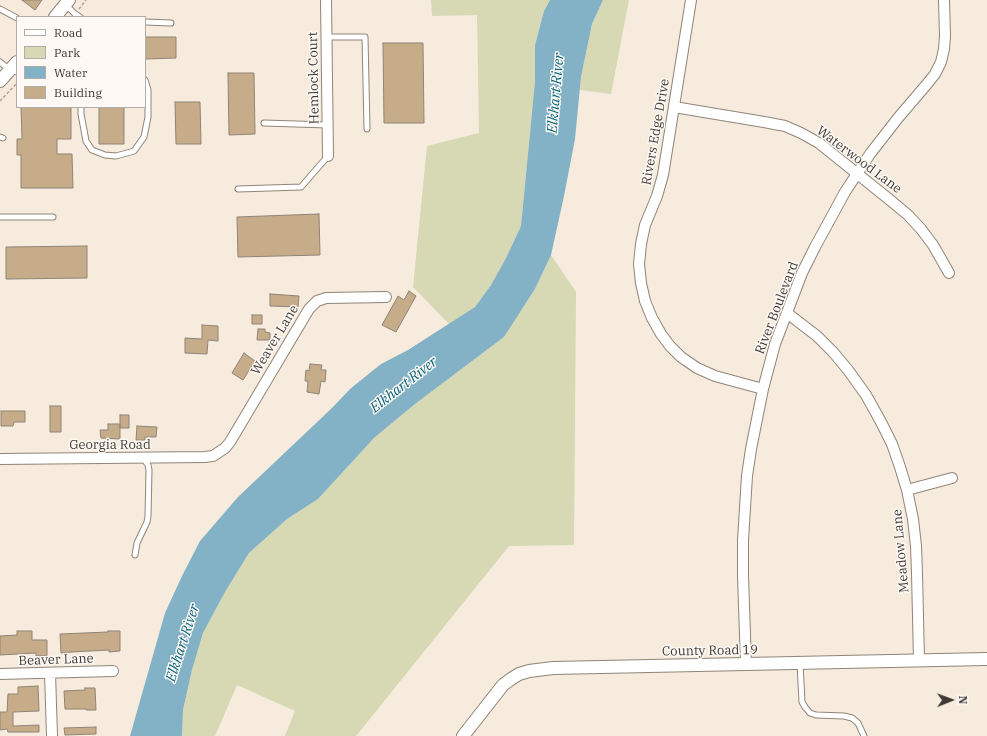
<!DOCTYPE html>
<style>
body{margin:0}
#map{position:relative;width:987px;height:736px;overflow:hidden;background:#f6ebdd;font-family:"IBM Plex Serif",serif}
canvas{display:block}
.legend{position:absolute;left:16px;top:16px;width:130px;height:92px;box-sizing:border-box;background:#fef9f4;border:1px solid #b1ada7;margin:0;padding:5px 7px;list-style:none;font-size:12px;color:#3e3a34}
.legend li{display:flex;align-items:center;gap:8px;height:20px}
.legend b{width:20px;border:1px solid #b1ada7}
.north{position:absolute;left:931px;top:680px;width:40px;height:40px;-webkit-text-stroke:3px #fef9f4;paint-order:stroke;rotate:89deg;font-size:11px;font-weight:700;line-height:16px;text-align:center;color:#3e3a34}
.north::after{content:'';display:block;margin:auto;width:14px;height:18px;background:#3e3a34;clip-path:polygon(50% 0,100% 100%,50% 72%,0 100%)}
</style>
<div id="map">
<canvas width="987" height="736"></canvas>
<ul class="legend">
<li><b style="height:5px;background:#fff"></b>Road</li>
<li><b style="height:11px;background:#d6d9b4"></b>Park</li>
<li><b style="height:11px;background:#83b2c6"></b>Water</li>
<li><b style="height:11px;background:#c7ac89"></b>Building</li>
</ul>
<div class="north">N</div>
</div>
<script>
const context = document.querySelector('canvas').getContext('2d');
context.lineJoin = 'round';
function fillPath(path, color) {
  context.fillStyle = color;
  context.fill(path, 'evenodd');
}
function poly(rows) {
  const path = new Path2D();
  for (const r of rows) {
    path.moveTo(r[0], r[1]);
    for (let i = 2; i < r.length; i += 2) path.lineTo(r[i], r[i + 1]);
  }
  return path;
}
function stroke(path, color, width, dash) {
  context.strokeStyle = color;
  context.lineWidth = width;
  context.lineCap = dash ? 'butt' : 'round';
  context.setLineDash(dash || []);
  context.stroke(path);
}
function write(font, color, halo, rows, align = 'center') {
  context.font = font + ' "IBM Plex Serif",serif';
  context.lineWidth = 3;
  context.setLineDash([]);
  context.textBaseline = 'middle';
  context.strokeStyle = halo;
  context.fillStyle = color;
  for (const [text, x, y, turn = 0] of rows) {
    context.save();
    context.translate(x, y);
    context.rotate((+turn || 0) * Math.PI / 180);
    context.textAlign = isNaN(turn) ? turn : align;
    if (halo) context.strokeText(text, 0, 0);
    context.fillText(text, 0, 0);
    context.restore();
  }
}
fillPath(poly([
 [431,0,550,0,544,11,535,45,535,81,521,226,506,258,491,285,475,307,449,324,413,287,427,146,479,133,477,15,432,16],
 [603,0,629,0,611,94,580,90,581,77,592,24],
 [551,255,576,292,574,545,509,546,356,736,285,736,295,711,237,685,215,736,182,736,183,710,192,670,203,633,225,592,249,553,287,519,318,499,374,438,415,404,504,337,535,289]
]), '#d6d9b4');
fillPath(poly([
 [550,0,603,0,592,24,581,77,575,139,564,196,551,255,535,289,504,337,415,404,374,438,318,499,287,519,249,553,225,592,203,633,192,670,183,710,182,736,130,736,165,613,182,576,200,541,238,497,333,407,350,389,381,364,408,350,475,307,491,285,506,258,521,226,535,81,535,45,544,11]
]), '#83b2c6');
const building = poly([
 [22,0,42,0,35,10,22,0],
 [145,37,176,37,176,58,145,59,145,37],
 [383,43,423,43,424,123,384,123,383,43],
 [228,73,254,73,255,134,229,135,228,73],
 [175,102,200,102,201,144,176,144,175,102],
 [21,107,71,107,71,139,57,139,57,154,72,154,73,188,21,188,21,155,17,155,17,139,22,139,21,107],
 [99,107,124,107,124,144,99,144,99,107],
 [319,214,320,255,238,257,237,217,319,214],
 [87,246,87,278,6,279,6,247,87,246],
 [409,291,416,296,396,332,382,325,398,296,404,300,409,291],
 [270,294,299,296,298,307,270,306,270,294],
 [252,315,262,315,262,324,252,324,252,315],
 [202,325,218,326,218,341,208,340,207,354,185,353,185,338,202,339,202,325],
 [258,329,265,329,265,332,270,333,270,340,257,340,258,329],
 [244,353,255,361,243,380,232,373,244,353],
 [310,364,322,365,321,370,326,370,325,382,321,381,319,394,307,392,308,381,305,381,306,370,309,371,310,364],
 [50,406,61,406,61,432,50,432,50,406],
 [1,411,25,411,25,422,14,422,13,426,1,426,1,411],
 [120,415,129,415,129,428,120,428,120,415],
 [108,424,120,424,120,439,101,438,100,430,108,430,108,424],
 [137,426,157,427,156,437,145,437,145,440,136,440,137,426],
 [17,631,32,631,32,640,47,640,47,656,36,656,36,653,0,655,0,636,17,635,17,631],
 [108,631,120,631,120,651,109,652,109,650,72,652,61,653,60,634,108,632,108,631],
 [38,686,39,711,13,712,13,726,39,725,39,732,8,732,7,729,0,730,0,712,7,712,8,694,18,694,18,687,38,686],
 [85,688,95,688,96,710,86,710,86,709,65,709,64,691,85,690,85,688],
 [96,727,96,734,65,735,64,728,96,727]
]);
fillPath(building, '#c7ac89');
stroke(building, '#8e8477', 1);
const service = poly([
 [66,5,75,14,80,17],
 [0,9,17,18],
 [145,22,171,23],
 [326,37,365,37,367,129],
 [0,62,10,70,17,72],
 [81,107,81,114,86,141,92,150,105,155,116,156,134,151,144,137,148,117,148,90,145,80],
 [264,123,328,125],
 [0,137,3,138],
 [238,189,301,187,328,156],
 [0,217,53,217],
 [135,555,137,543,147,522,148,516,149,470,148,465,143,458],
 [800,664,802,702,805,707,810,713,816,715,844,716,852,718,858,723,864,736]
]);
const minor = poly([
 [326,0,328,156],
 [691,0,663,175,657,196,645,225,641,244,639,264,641,283,645,301,652,318,661,334,670,346,681,357,697,368,715,376,763,389],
 [674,107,764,122,785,126,801,133,819,143,890,200,908,215,921,229,933,245,949,273],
 [787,313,817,336,833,352,848,370,866,395,881,422,892,444,900,467,907,490,913,519,916,546,917,573,919,660],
 [0,459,205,457,213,456,225,448,230,442,309,309,317,301,326,298,386,297],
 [907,490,952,478],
 [746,664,743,576,743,540,747,476,751,449,763,389,775,344,802,273,815,247,845,192,870,154,898,118,927,84,935,74,941,62,944,49,945,36,944,0],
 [50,673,52,736],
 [0,674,113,671]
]);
const tertiary = poly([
 [55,17,69,0],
 [0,81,17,62],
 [463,736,503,685,511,679,519,674,529,671,553,668,987,659]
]);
stroke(service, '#8f8578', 7);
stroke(minor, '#8f8578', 12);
stroke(tertiary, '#8f8578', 14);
stroke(poly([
 [79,9,86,0],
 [0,101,17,83]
]), '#ada59a', 1.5, [3, 2]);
stroke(service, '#fff', 5);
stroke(minor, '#fff', 10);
stroke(tertiary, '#fff', 12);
write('13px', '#3e3a34', '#fef9f4', [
 ["Hemlock Court",314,78,-91],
 ["Rivers Edge Drive",656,132,-80],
 ["Waterwood Lane",859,160,37],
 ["River Boulevard",777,308,-69],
 ["Weaver Lane",275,340,-59],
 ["Georgia Road",110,445],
 ["Meadow Lane",901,551,-95],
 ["County Road 19",710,651,-1],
 ["Beaver Lane",56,660,-2]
]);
write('italic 14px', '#01607c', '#fef9f4', [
 ["Elkhart River",556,93,-85],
 ["Elkhart River",404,385,-38],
 ["Elkhart River",183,643,-72]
]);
</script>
